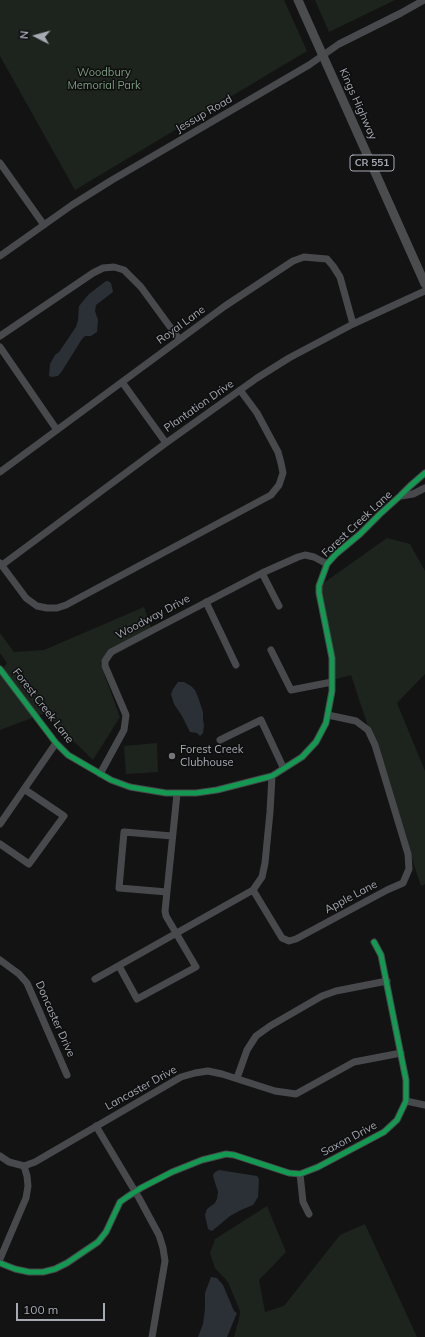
<!DOCTYPE html>
<style>
body{margin:0}
#map{position:relative;width:425px;height:1337px;overflow:hidden;background:#131314;font-family:Mulish,sans-serif}
canvas{display:block}
.north{position:absolute;left:16px;top:16px;width:40px;height:40px;-webkit-text-stroke:3px #0e0e0f;paint-order:stroke;rotate:276deg;font-size:11px;font-weight:700;line-height:16px;text-align:center;color:#a6aab3}
.north::after{content:'';display:block;margin:auto;width:14px;height:18px;background:#a6aab3;clip-path:polygon(50% 0,100% 100%,50% 72%,0 100%)}
.scale{position:absolute;left:16px;top:1303px;width:89px;height:18px;box-sizing:border-box;border:2px solid #a6aab3;border-top:0;padding-left:5px;font-size:12px;line-height:14px;white-space:nowrap;color:#a6aab3;-webkit-text-stroke:3px #0e0e0f;paint-order:stroke}
</style>
<div id="map">
<canvas width="425" height="1337"></canvas>
<div class="north">N</div>
<div class="scale">100 m</div>
</div>
<script>
const context = document.querySelector('canvas').getContext('2d');
context.lineJoin = 'round';
function fillPath(path, color) {
  context.fillStyle = color;
  context.fill(path, 'evenodd');
}
function poly(rows) {
  const path = new Path2D();
  for (const r of rows) {
    path.moveTo(r[0], r[1]);
    for (let i = 2; i < r.length; i += 2) path.lineTo(r[i], r[i + 1]);
  }
  return path;
}
function stroke(path, color, width, dash) {
  context.strokeStyle = color;
  context.lineWidth = width;
  context.lineCap = dash ? 'butt' : 'round';
  context.setLineDash(dash || []);
  context.stroke(path);
}
function write(font, color, halo, rows, align = 'center') {
  context.font = font + ' Mulish,sans-serif';
  context.lineWidth = 3;
  context.setLineDash([]);
  context.textBaseline = 'middle';
  context.strokeStyle = halo;
  context.fillStyle = color;
  for (const [text, x, y, turn = 0] of rows) {
    context.save();
    context.translate(x, y);
    context.rotate((+turn || 0) * Math.PI / 180);
    context.textAlign = isNaN(turn) ? turn : align;
    if (halo) context.strokeText(text, 0, 0);
    context.fillText(text, 0, 0);
    context.restore();
  }
}
fillPath(poly([
 [0,0,284,0,307,51,75,190,0,56],
 [315,0,395,0,329,32],
 [387,538,410,544,425,571,425,674,397,703,425,771,425,884,421,886,351,675,332,680,318,587],
 [144,607,153,634,100,663,120,717,93,760,45,713,0,730,0,672,7,663,0,653,0,633,14,652,44,650],
 [157,743,158,772,126,774,124,746],
 [267,1206,286,1252,259,1280,265,1312,284,1306,340,1235,365,1224,417,1337,234,1337,239,1319,240,1311,228,1282,215,1268,210,1253,215,1239]
]), '#1d241e');
fillPath(poly([
 [106,281,108,281,111,283,113,292,96,305,95,311,98,320,97,332,91,336,85,336,82,339,62,371,58,376,52,377,49,376,50,364,55,355,59,352,76,327,78,320,79,306,89,294],
 [178,682,184,682,191,686,195,690,198,697,203,712,203,720,204,725,203,733,200,736,197,733,190,732,182,716,174,704,171,694,173,689],
 [219,1170,257,1176,259,1179,258,1197,253,1205,241,1210,230,1216,212,1231,208,1229,205,1215,207,1209,215,1203,217,1199,218,1192,213,1176,214,1173],
 [211,1277,217,1278,223,1285,234,1311,237,1313,227,1337,198,1337,203,1324,205,1309,205,1293]
]), '#2a3036');
stroke(poly([
 [0,163,44,225],
 [0,256,72,205,112,180,309,65,339,44,401,13,424,0],
 [0,336,93,273,103,268,114,267,124,270,141,287,179,339],
 [0,347,57,430],
 [122,382,166,443],
 [0,472,225,306,293,261,304,257,315,258,327,259,333,266,340,277,353,324],
 [401,496,413,494,425,488],
 [0,563,26,598,37,606,47,608,57,608,66,605,271,495,279,485,283,473,281,463,278,452,257,413,240,390],
 [2,565,166,443,257,378,289,358,353,324,425,291],
 [262,573,279,606],
 [206,602,236,665],
 [271,650,291,690,332,682],
 [0,669,56,743,68,755,111,780,130,787,166,793,196,793,217,790,272,776,302,757,316,742,326,723,332,691,332,658,319,593,319,586,327,564,336,554,360,534,380,514,400,496,410,486,425,473],
 [220,740,261,720,283,767],
 [100,774,124,730,126,715,105,666,105,661,111,652,262,573,298,557,305,555,314,557,327,564],
 [272,776,270,812,265,863,262,877,253,890,282,938,289,941,296,939,387,890,403,883,409,869,408,854,375,745,368,730,356,721,328,715],
 [0,824,56,743],
 [0,844,29,864,64,816,24,789],
 [167,892,119,888,124,832,172,836],
 [0,960,19,974,27,983,67,1075],
 [119,966,137,999,196,967,166,916,165,911,177,794],
 [95,979,253,890],
 [237,1078,247,1050,256,1036,270,1026,322,996,336,991,387,981],
 [406,1101,425,1105],
 [96,1126,139,1198,159,1235,163,1248,165,1261,152,1337],
 [0,1156,9,1162,24,1166,35,1162,181,1077,195,1073,208,1071,222,1074,275,1091,296,1094,354,1062,401,1053],
 [300,1174,303,1202,309,1214],
 [0,1259,26,1198,28,1186,27,1176,24,1166],
 [0,1263,15,1269,29,1272,43,1272,55,1269,67,1263,98,1242,106,1232,120,1202,127,1197,141,1188,172,1172,202,1160,226,1154,234,1155,289,1173,300,1174,318,1167,384,1132,397,1120,406,1101,406,1080,381,955,374,942]
]), '#48494c', 7);
stroke(poly([
 [298,0,425,284]
]), '#4a4c4e', 9);
stroke(poly([
 [0,669,56,743,68,755,111,780,130,787,166,793,196,793,217,790,272,776,302,757,316,742,326,723,332,691,332,658,319,593,319,586,327,564,336,554,360,534,380,514,400,496,410,486,425,473],
 [0,1263,15,1269,29,1272,43,1272,55,1269,67,1263,98,1242,106,1232,120,1202,127,1197,141,1188,172,1172,202,1160,226,1154,234,1155,289,1173,300,1174,318,1167,384,1132,397,1120,406,1101,406,1080,381,955,374,942]
]), '#139951', 5);
for (const [x, y, r, color] of [
 [172,756,4,"#73757b"]
]) {
  const dot = new Path2D();
  dot.arc(x, y, r, 0, 2 * Math.PI);
  context.fillStyle = color;
  context.fill(dot);
  stroke(dot, '#0e0e0f', 1.5);
}
for (const [x, y, w] of [
 [372,163,44]
]) {
  const box = new Path2D();
  box.roundRect(x - w / 2, y - 8, w, 16, 3);
  context.fillStyle = '#0e0e0f';
  context.fill(box);
  stroke(box, '#a6aab3', 1);
}
write('bold 10px', '#a6aab3', null, [
 ["CR 551",372,163]
]);
write('11px', '#7e9d80', '#0e0e0f', [
 ["Woodbury",104,73],
 ["Memorial Park",104,86]
]);
write('11px', '#a6aab3', '#0e0e0f', [
 ["Kings Highway",358,104,66],
 ["Jessup Road",204,114,-30],
 ["Royal Lane",181,325,-36],
 ["Plantation Drive",199,406,-35],
 ["Forest Creek Lane",357,524,-43],
 ["Woodway Drive",153,617,-28],
 ["Forest Creek Lane",43,706,52],
 ["Apple Lane",351,897,-28],
 ["Doncaster Drive",55,1019,66],
 ["Lancaster Drive",141,1088,-29],
 ["Saxon Drive",349,1139,-28]
]);
write('11px', '#a6aab3', '#0e0e0f', [
 ["Forest Creek",180,750],
 ["Clubhouse",180,763]
], 'left');
</script>
